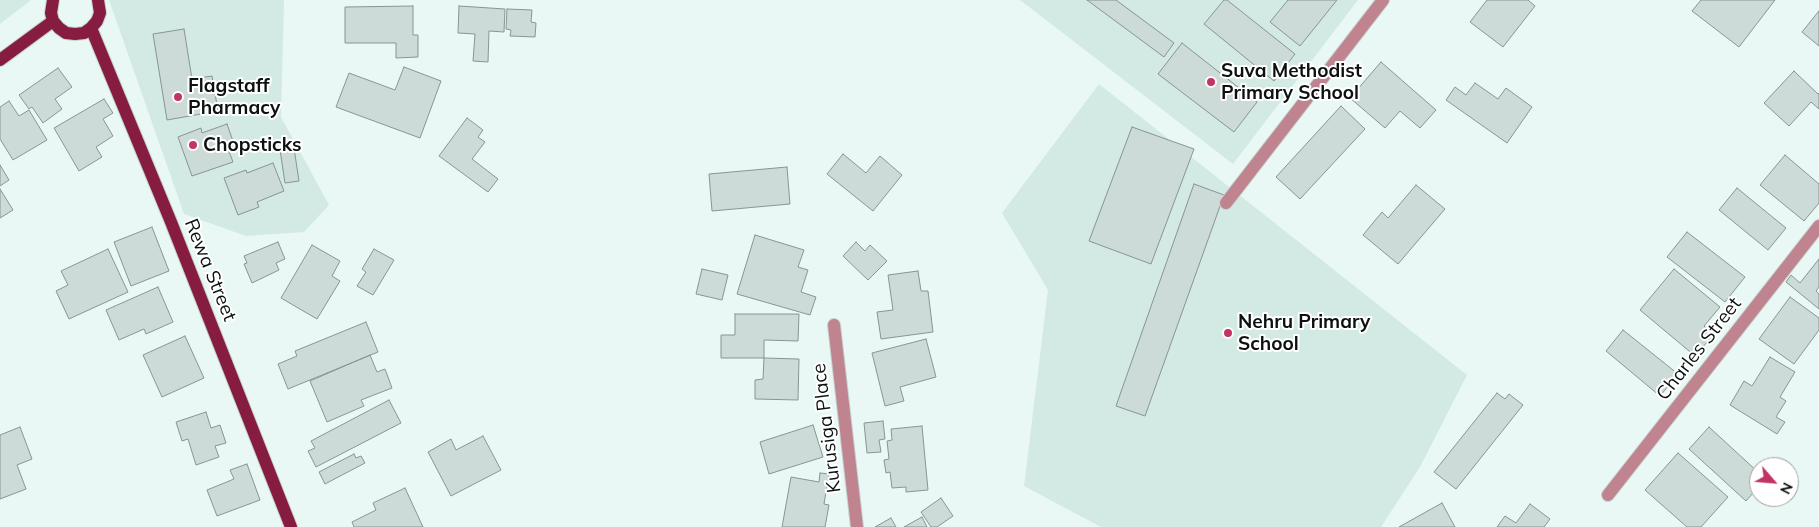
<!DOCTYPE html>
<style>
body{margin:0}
#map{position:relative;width:1819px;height:527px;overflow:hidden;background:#e9f8f4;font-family:Mulish,sans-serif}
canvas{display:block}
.north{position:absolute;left:1749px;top:457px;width:50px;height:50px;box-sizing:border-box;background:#fff;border:1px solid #9ea09f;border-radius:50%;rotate:117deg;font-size:14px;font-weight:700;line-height:20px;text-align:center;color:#0c110f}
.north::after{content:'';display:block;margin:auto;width:18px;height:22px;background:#c23563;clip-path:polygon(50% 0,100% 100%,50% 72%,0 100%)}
</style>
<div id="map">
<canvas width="1819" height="527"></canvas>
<div class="north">N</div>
</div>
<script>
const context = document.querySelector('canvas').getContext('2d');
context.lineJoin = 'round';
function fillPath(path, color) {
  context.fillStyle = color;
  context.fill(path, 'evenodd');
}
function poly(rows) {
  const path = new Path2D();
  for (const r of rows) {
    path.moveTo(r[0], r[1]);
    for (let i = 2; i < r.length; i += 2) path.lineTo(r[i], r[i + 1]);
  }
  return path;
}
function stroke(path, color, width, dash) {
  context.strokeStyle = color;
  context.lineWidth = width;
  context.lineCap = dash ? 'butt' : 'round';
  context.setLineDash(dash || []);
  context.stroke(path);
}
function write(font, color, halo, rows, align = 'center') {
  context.font = font + ' Mulish,sans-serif';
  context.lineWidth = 4;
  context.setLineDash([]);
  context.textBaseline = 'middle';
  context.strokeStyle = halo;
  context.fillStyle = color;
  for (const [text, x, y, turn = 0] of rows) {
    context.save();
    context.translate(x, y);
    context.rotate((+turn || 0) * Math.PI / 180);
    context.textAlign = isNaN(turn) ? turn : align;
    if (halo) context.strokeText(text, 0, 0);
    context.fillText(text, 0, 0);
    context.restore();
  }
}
fillPath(poly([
 [0,0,31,0,0,24],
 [109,0,284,0,281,117,329,205,304,232,246,236,184,214],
 [1020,0,1358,0,1233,164],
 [1099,84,1467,375,1420,467,1381,527,1101,527,1024,486,1048,290,1002,213]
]), '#d3eae4');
const building = poly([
 [1087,0,1116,0,1174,43,1164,57,1087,0],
 [1224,0,1227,0,1295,54,1274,81,1204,24,1224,0],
 [1288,0,1337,0,1300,46,1270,22,1288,0],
 [1487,0,1528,0,1535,6,1503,47,1470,22,1487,0],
 [1701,0,1775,0,1739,47,1692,11,1701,0],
 [413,6,413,35,418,35,418,57,396,58,396,43,345,43,345,7,413,6],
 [459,6,505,9,504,32,489,31,488,62,473,61,475,34,458,33,459,6],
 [507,9,532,10,531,22,536,23,535,37,510,36,511,30,506,29,507,9],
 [1819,11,1819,46,1802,32,1819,11],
 [184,29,192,79,212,76,218,111,167,120,153,34,184,29],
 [1182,43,1257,102,1234,132,1158,74,1182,43],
 [1381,62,1436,110,1420,128,1400,111,1385,128,1350,98,1381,62],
 [404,67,441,81,420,138,336,107,349,73,395,90,404,67],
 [58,68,72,87,55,99,62,109,43,123,32,107,29,109,19,95,58,68],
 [1794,71,1818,94,1819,93,1819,109,1811,102,1789,126,1764,103,1794,71],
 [1475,83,1498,99,1506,88,1532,107,1507,143,1446,100,1455,87,1466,95,1475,83],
 [104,99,113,113,103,119,113,136,96,147,102,157,79,171,54,128,104,99],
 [9,101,19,116,29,110,47,140,13,160,0,139,0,107,9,101],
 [1341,106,1365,129,1300,199,1276,177,1341,106],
 [467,118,483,130,478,137,485,142,472,159,498,179,488,192,439,156,467,118],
 [227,124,235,147,228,149,233,162,192,176,178,137,201,128,202,133,227,124],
 [1132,127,1194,149,1151,264,1089,241,1132,127],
 [294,148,299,181,285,183,280,150,294,148],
 [843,154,866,173,880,156,902,175,873,211,827,174,843,154],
 [1785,155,1819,184,1819,203,1804,221,1760,185,1785,155],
 [273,163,284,191,257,202,259,207,238,215,224,178,246,170,247,173,273,163],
 [0,165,9,180,0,186,0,165],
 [787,167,790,204,712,211,709,174,787,167],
 [1194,184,1224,195,1145,416,1116,406,1194,184],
 [1416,185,1445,209,1398,264,1363,235,1382,212,1388,218,1416,185],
 [1737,188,1786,228,1768,250,1719,210,1737,188],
 [0,189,13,210,0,218,0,189],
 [152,227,169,271,131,286,114,242,152,227],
 [1687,232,1745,277,1725,302,1667,257,1687,232],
 [755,235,804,250,798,267,808,270,801,292,816,297,810,315,737,294,755,235],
 [278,242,285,259,276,263,279,270,252,283,244,264,247,263,244,256,278,242],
 [856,242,865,251,870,245,887,261,868,280,843,256,856,242],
 [312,245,340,261,332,276,340,281,317,319,281,298,312,245],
 [108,249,128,292,69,319,56,291,68,285,61,271,108,249],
 [374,249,394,260,373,295,357,286,366,272,362,269,374,249],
 [1819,259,1819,287,1816,291,1819,294,1819,309,1786,282,1791,275,1800,283,1819,259],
 [702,269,728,275,722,300,696,294,702,269],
 [1674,269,1720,307,1704,326,1714,334,1695,356,1640,310,1674,269],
 [918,271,921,291,928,291,933,332,881,339,877,312,893,310,888,275,918,271],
 [158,287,173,322,146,334,144,329,119,340,106,310,158,287],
 [1790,297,1819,318,1819,330,1794,364,1759,339,1790,297],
 [735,314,799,314,798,341,764,340,764,358,721,358,721,335,735,335,735,314],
 [366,322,378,352,288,389,278,364,297,356,295,351,366,322],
 [1623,330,1678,374,1660,396,1606,351,1623,330],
 [185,336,204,378,162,397,143,355,185,336],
 [926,339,936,377,900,387,904,401,885,406,872,353,926,339],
 [370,355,377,372,385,369,392,388,361,400,364,406,327,422,310,381,370,355],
 [1770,357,1795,372,1780,397,1786,401,1776,417,1785,422,1777,434,1730,405,1744,381,1752,386,1770,357],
 [764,358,799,359,798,400,755,399,755,380,763,379,764,358],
 [1497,393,1505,399,1509,394,1523,405,1456,489,1434,472,1497,393],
 [389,400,401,423,316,467,308,451,315,448,311,441,389,400],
 [206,412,211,428,220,425,226,443,215,446,219,457,196,465,188,439,182,441,176,422,206,412],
 [883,421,885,439,879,440,881,452,867,453,864,423,883,421],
 [813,425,823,457,769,474,760,442,813,425],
 [922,426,928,490,906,492,906,487,892,488,890,472,886,473,884,460,889,459,887,441,892,440,891,429,922,426],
 [20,427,32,459,17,465,26,489,0,499,0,435,20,427],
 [1709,427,1759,473,1759,486,1746,501,1689,449,1709,427],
 [483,436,501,470,451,496,428,452,451,439,456,450,483,436],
 [1678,453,1728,497,1701,527,1687,527,1645,490,1678,453],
 [354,454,356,458,361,456,365,463,325,484,319,472,354,454],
 [247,464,260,500,217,516,207,490,234,479,230,470,247,464],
 [820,473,829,474,824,504,829,505,825,527,782,527,791,477,819,482,820,473],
 [405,488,423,527,354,527,352,522,376,510,373,503,405,488],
 [941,498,953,516,937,527,931,527,921,512,941,498],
 [1442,503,1455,527,1399,527,1442,503],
 [1530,504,1550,519,1544,527,1497,527,1505,516,1516,523,1530,504],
 [922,517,927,527,904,527,922,517],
 [891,518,896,527,875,527,891,518]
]);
fillPath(building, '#ccdbd7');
stroke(building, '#889592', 1);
const minor = poly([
 [1226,203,1383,0],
 [834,325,857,527],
 [1608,495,1819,226]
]);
const major = poly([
 [53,0,51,13,53,21,59,28,66,33,75,34,84,33,91,28,97,21,100,13,98,0],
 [91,28,171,222,291,527],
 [0,60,53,21]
]);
stroke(minor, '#c6d3cf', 14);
stroke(major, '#c6d3cf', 14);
stroke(minor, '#c08490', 12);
stroke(major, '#871c41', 12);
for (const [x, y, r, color] of [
 [1211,82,5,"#c23563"],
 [178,97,5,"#c23563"],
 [193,145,5,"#c23563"],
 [1228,333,5,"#c23563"]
]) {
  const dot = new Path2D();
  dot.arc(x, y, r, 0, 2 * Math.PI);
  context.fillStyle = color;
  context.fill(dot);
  stroke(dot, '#fff', 2);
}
write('bold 19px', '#0c110f', '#fff', [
 ["Suva Methodist",1221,71],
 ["Primary School",1221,93],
 ["Flagstaff",188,86],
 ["Pharmacy",188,108],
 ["Chopsticks",203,145],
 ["Nehru Primary",1238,322],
 ["School",1238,344]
], 'left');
write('19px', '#0c110f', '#fff', [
 ["Rewa Street",210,270,68],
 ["Charles Street",1699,349,-52],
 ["Kurusiga Place",827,428,-97]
]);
</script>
